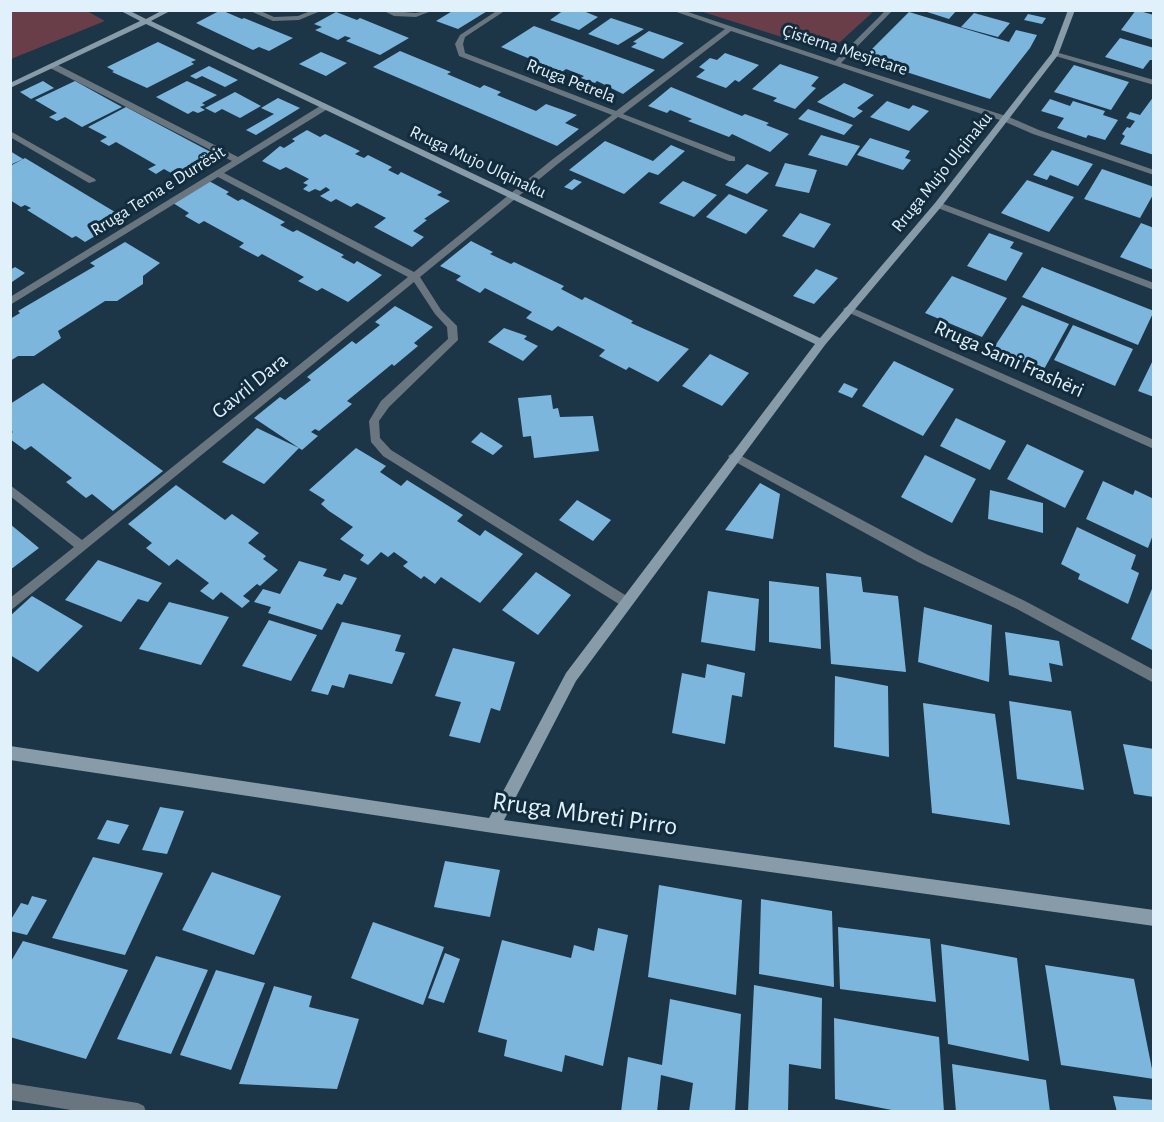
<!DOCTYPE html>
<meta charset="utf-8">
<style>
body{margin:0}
#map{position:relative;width:1164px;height:1122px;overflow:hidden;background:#1c3648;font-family:"Alegreya Sans",sans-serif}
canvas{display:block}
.frame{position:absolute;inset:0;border:12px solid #e1f1fc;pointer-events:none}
</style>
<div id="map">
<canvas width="1164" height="1122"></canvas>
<div class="frame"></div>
</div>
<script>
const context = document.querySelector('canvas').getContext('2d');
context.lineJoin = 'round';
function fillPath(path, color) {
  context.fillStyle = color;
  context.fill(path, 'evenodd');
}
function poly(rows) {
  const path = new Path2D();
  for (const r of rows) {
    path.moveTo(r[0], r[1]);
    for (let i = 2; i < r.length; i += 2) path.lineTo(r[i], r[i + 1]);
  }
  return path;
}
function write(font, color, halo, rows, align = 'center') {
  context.font = font + ' "Alegreya Sans",sans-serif';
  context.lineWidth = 6;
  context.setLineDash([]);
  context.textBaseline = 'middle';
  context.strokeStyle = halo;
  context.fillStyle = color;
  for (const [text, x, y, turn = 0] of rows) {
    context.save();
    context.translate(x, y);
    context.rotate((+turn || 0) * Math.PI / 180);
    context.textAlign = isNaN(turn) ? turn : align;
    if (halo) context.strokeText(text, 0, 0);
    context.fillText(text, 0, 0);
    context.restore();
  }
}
fillPath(poly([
 [11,10,87,11,105,21,11,59],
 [700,11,874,10,874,11,829,52]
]), '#693e48');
fillPath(poly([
 [221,10,242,19,244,18,293,38,269,51,259,47,253,50,196,23],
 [454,10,489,10,458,29,436,21],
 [564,10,581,10,598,17,579,30,550,20],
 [921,10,957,10,949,19],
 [1136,10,1154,15,1154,40,1121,30],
 [336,12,357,20,360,18,409,38,380,55,346,41,351,38,345,36,338,40,315,30,322,27,314,24],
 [909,12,1009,42,1016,30,1037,35,1030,48,990,99,863,58],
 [974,13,1010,23,998,37,961,27],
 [1028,14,1046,18,1042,24,1024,20],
 [611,18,644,29,618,45,588,34],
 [534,26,655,70,623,94,597,81,595,83,581,78,584,76,566,69,562,72,501,47],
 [649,31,684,43,663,59,631,47,637,43,633,42],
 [1120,38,1154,48,1154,60,1150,60,1143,69,1105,57],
 [158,42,196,60,191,62,194,64,147,88,112,72,114,71,107,67],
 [400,51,451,72,447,74,480,88,484,85,501,92,497,95,536,111,546,104,577,115,565,123,579,129,557,146,373,67],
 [321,52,347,63,326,76,299,64],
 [725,53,759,65,739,82,735,80,726,88,696,77,705,70,699,67,710,58,717,60],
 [780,64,819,77,811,86,816,88,795,109,773,101,777,98,752,89],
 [1074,65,1129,82,1111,110,1054,92],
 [209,66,238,80,225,87,202,76,196,79,190,76],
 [43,81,54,88,31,99,20,92],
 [75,81,122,107,82,127,65,117,57,121,49,117,57,113,35,100],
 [187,81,217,95,202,103,205,105,200,107,205,110,198,113,193,111,188,114,156,97],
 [844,83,874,95,857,108,863,111,854,118,817,102],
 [671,87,742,116,745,114,769,123,766,125,789,134,770,152,732,134,729,137,688,121,692,119,670,110,667,113,648,106],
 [235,92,261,106,240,118,222,109,215,113,205,108],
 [1154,96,1154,155,1120,144,1125,136,1122,134,1127,127,1130,128,1135,121,1126,118,1130,112,1140,115],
 [278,98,300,108,256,135,246,130,274,114,261,108],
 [1050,99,1070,106,1073,101,1105,111,1103,115,1118,120,1105,140,1088,135,1086,138,1057,128,1064,118,1041,111],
 [887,101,909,109,913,105,929,111,909,131,870,117],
 [126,107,222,158,185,181,164,169,156,174,148,169,156,165,116,142,109,146,100,141,107,137,88,127],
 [808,109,853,125,844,135,798,119],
 [307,130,320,137,325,134,360,151,355,154,364,158,368,155,392,167,388,170,398,175,401,172,442,192,437,195,450,201,424,219,427,220,413,231,424,237,412,247,374,227,386,218,357,203,351,207,336,199,331,202,320,196,330,190,326,187,320,191,315,189,309,192,303,189,308,185,303,183,309,179,286,167,280,170,262,161,280,146,284,148,295,141,292,139],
 [821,135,860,146,847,166,808,155],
 [870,138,910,151,905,158,911,160,903,170,857,155],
 [605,141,653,161,671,145,685,151,658,175,649,172,624,194,569,170],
 [1052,150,1093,164,1078,186,1050,175,1047,180,1033,175],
 [10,151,23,159,10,165],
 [25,158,125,218,85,242,76,236,72,238,27,210,31,208,25,205,21,207,10,200,10,166],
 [785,163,817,170,809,193,775,186],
 [747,164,769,173,747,194,725,185],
 [1102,169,1154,187,1154,193,1140,218,1084,199],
 [574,179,582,182,572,190,564,187],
 [1027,180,1074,197,1049,232,1001,213],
 [209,181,229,192,226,194,238,201,242,199,285,222,280,225,293,232,297,230,344,255,341,257,354,264,357,261,382,275,348,302,322,288,317,291,298,281,304,277,262,254,258,257,239,247,244,243,204,221,199,224,185,216,189,213,173,203],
 [683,181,717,195,694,217,659,203],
 [729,194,768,210,746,234,706,217],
 [800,213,831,224,814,248,782,236],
 [1141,223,1154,228,1154,270,1120,257],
 [989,233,1014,242,1010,248,1023,253,1006,281,967,266],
 [471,241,493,252,490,254,511,264,514,262,564,286,561,289,582,300,585,297,633,321,631,323,689,349,658,382,629,367,626,370,599,356,605,350,558,326,552,331,526,318,532,312,485,288,480,293,456,280,461,276,440,266],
 [125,242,160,263,143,276,143,284,117,301,105,301,58,331,61,338,34,356,18,356,10,361,10,319,20,313,18,311,95,266,90,263],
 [15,267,25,273,12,282,10,270],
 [1042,267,1154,311,1138,345,1022,297],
 [816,269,838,278,814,304,793,296],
 [952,276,1007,298,982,337,925,313],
 [1022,305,1069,324,1043,371,993,349],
 [395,306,433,327,414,343,418,346,394,366,392,364,347,401,352,404,319,431,315,429,311,432,318,436,302,450,254,418,280,397,285,400,311,380,307,377,352,341,356,344,380,325,375,322],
 [1073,325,1133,349,1115,386,1054,360],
 [504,328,527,336,524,339,538,346,523,361,488,342],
 [710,354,749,373,722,406,682,386],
 [1154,358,1154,397,1138,391],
 [894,361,954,389,923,436,862,406],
 [43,383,163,471,113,511,92,494,86,498,66,482,72,478,31,446,25,450,10,439,10,434,13,432,10,430,10,404],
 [844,383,858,389,852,398,838,392],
 [551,395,553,409,558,408,560,417,593,416,599,451,534,458,531,436,523,437,518,398],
 [956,418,1006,441,990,470,940,446],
 [257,428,299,448,264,484,222,462],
 [481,432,503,446,493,455,471,442],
 [1027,444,1084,471,1065,508,1007,479],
 [356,448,386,466,380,472,401,486,407,480,463,515,457,521,480,536,485,530,523,554,480,603,441,577,435,584,424,576,421,579,403,566,408,562,394,552,388,557,381,552,368,565,360,560,364,555,340,539,353,527,329,511,321,504,325,500,309,490],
 [925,455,976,479,952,523,901,497],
 [1103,481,1133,495,1135,490,1154,499,1154,532,1148,548,1086,519],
 [760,483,780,494,773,539,725,530],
 [176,485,225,520,232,514,259,533,248,543,266,556,263,559,278,570,260,586,257,584,243,596,250,601,242,608,221,592,213,600,200,591,209,583,177,559,169,566,146,548,152,543,128,524],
 [990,490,1043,503,1043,533,988,519],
 [577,500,611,520,593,541,559,520],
 [10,524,39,548,10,570],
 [1077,527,1136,555,1131,569,1139,573,1128,604,1078,579,1080,574,1061,564],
 [98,560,162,583,148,602,138,599,121,622,65,600],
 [299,561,327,569,323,576,340,581,344,574,357,578,342,605,337,603,322,630,268,613,271,607,254,602,263,589,280,594],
 [536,572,571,595,538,635,502,610],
 [826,573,861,577,863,592,898,596,906,672,831,664],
 [769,581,819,587,821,649,769,642],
 [1154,584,1154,651,1131,639],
 [708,591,759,599,755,651,701,642],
 [32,596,83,626,38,672,10,655,10,616],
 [169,602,229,617,201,665,139,649],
 [924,607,992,625,989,682,918,662],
 [269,620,317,635,291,681,242,666],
 [342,622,401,635,395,651,405,653,392,684,349,674,344,688,332,685,328,695,311,691],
 [1005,632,1059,641,1063,666,1049,663,1052,682,1009,675],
 [453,648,515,662,500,711,491,708,480,743,449,736,461,702,435,696],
 [707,664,745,673,742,697,732,695,725,744,672,733,682,673,705,678],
 [835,676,888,686,889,757,834,747],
 [1009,701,1071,711,1084,790,1017,779],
 [923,703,995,714,1010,825,932,813],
 [1123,744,1154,749,1154,797,1134,794],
 [160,807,184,811,167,854,142,850],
 [107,820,129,825,119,844,97,839],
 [93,857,163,873,125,955,52,938],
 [445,861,500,870,490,917,434,907],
 [212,872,281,896,254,955,182,930],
 [659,885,742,900,736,995,648,977],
 [32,896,47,900,27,935,10,931,10,921,21,903,28,905],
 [761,899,832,911,834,987,759,974],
 [373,922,444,947,423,1005,351,978],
 [838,927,930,939,936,1002,840,989],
 [598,928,628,935,603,1066,565,1055,562,1072,504,1056,507,1040,478,1032,502,940,571,958,574,945,594,951],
 [23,941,128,970,86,1059,10,1037,10,963],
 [941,944,1017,958,1029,1061,948,1044],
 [445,953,460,959,444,1003,428,998],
 [156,956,208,970,171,1054,117,1039],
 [1045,965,1134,979,1154,1079,1061,1065],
 [216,970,265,983,231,1070,180,1055],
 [754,985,822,998,821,1069,789,1064,788,1112,748,1112],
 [274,986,312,996,309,1007,359,1019,337,1089,239,1084],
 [670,999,741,1014,735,1112,689,1112,693,1083,661,1075,657,1112,621,1112,628,1057,662,1065],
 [834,1018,939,1037,944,1112,902,1112,835,1099],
 [952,1064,1046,1080,1050,1112,956,1112],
 [1113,1096,1154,1100,1154,1112,1117,1112]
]), '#7db6dd');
fillPath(poly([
 [10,131,95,179,96,181,89,183,10,137,10,131]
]), '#69767f');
fillPath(poly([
 [248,10,258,10,274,17,298,16,313,10,323,10,299,20,273,21,248,10],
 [382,10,415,13,434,10,416,17,394,16,382,10],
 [498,10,506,10,465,37,463,44,465,53,616,111,725,29,671,10,682,10,835,61,886,10,893,10,841,63,1009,117,1039,130,1154,170,1154,175,1033,134,1003,121,731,31,623,114,735,157,735,161,729,161,618,117,559,163,420,277,441,310,457,326,458,340,389,407,379,421,380,438,391,450,630,598,632,602,630,606,626,607,622,606,383,456,371,442,369,421,381,401,448,339,447,327,435,314,414,282,10,611,10,598,74,547,10,496,10,485,82,540,408,277,218,177,10,305,10,297,232,161,50,68,50,64,56,64,238,157,320,106,326,106,326,110,224,173,414,272,553,159,612,115,459,56,455,44,460,35,498,10],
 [1052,51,1154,80,1154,85,1052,55,1052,51],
 [938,202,1154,283,1154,290,935,207,934,205,938,202],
 [848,306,1154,440,1154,449,845,311,843,309,848,306],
 [734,452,926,554,1025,601,1154,670,1154,683,1017,609,918,562,730,459,728,456,734,452],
 [10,1083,138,1103,144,1106,146,1112,83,1112,10,1100,10,1083]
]), '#69767f');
fillPath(poly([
 [119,10,128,10,146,19,163,10,172,10,151,21,820,338,935,203,1052,53,1068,10,1075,10,1058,55,941,207,825,345,576,681,504,820,1154,910,1154,926,493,833,10,760,10,746,489,818,566,673,815,344,146,24,10,88,10,83,140,21,119,10]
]), '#879ba9');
write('18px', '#e1f1fc', '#122c3d', [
 ["Çisterna Mesjetare",845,50,18],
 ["Rruga Petrela",571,81,21],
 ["Rruga Mujo Ulqinaku",478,162,25],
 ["Rruga Mujo Ulqinaku",942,172,-51],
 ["Rruga Tema e Durrësit",158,191,-32]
]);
write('21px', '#e1f1fc', '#122c3d', [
 ["Rruga Sami Frashëri",1009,359,24],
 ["Gavril Dara",250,386,-39]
]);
write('26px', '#e1f1fc', '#122c3d', [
 ["Rruga Mbreti Pirro",585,814,8]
]);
</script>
